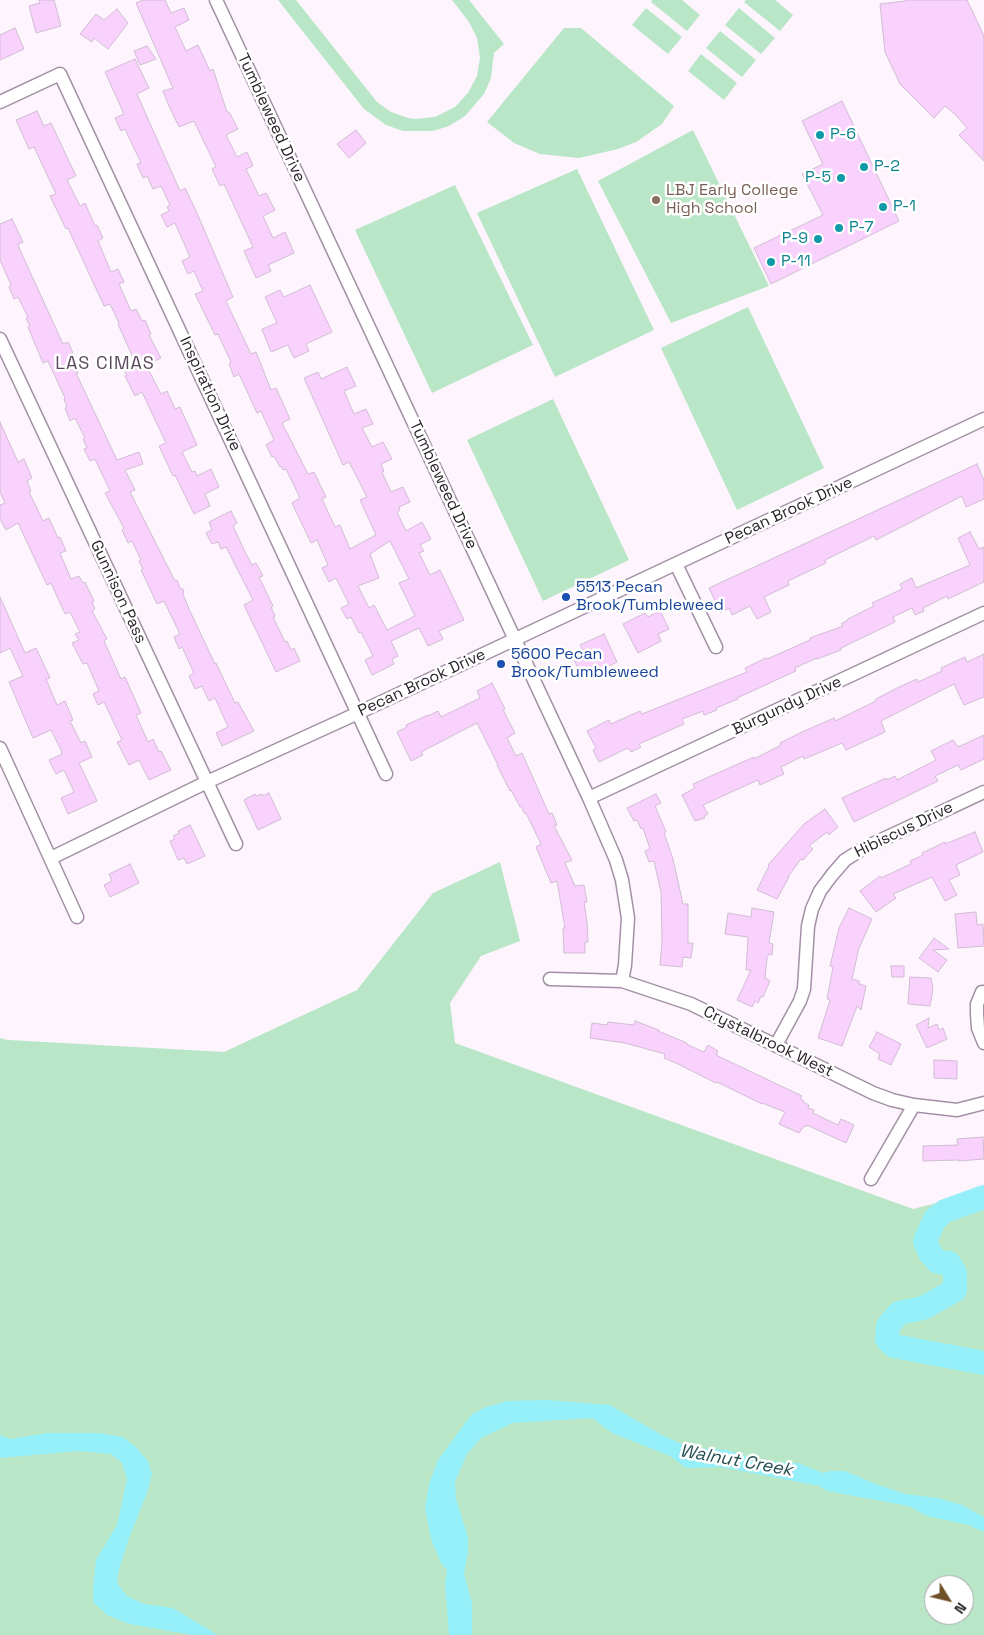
<!DOCTYPE html>
<style>
body{margin:0}
#map{position:relative;width:984px;height:1635px;overflow:hidden;background:#fdf4fe;font-family:"Space Grotesk",sans-serif}
canvas{display:block}
.north{position:absolute;left:924px;top:1575px;width:50px;height:50px;box-sizing:border-box;background:#fff;border:1px solid #a8a5a9;border-radius:50%;rotate:126deg;font-size:14px;font-weight:700;line-height:20px;text-align:center;color:#261f27}
.north::after{content:'';display:block;margin:auto;width:18px;height:22px;background:#705026;clip-path:polygon(50% 0,100% 100%,50% 72%,0 100%)}
</style>
<div id="map">
<canvas width="984" height="1635"></canvas>
<div class="north">N</div>
</div>
<script>
const context = document.querySelector('canvas').getContext('2d');
context.lineJoin = 'round';
function fillPath(path, color) {
  context.fillStyle = color;
  context.fill(path, 'evenodd');
}
function poly(rows) {
  const path = new Path2D();
  for (const r of rows) {
    path.moveTo(r[0], r[1]);
    for (let i = 2; i < r.length; i += 2) path.lineTo(r[i], r[i + 1]);
  }
  return path;
}
function stroke(path, color, width, dash) {
  context.strokeStyle = color;
  context.lineWidth = width;
  context.lineCap = dash ? 'butt' : 'round';
  context.setLineDash(dash || []);
  context.stroke(path);
}
function write(font, color, halo, rows, align = 'center') {
  context.font = font + ' "Space Grotesk",sans-serif';
  context.lineWidth = 5;
  context.setLineDash([]);
  context.textBaseline = 'middle';
  context.strokeStyle = halo;
  context.fillStyle = color;
  for (const [text, x, y, turn = 0] of rows) {
    context.save();
    context.translate(x, y);
    context.rotate((+turn || 0) * Math.PI / 180);
    context.textAlign = isNaN(turn) ? turn : align;
    if (halo) context.strokeText(text, 0, 0);
    context.fillText(text, 0, 0);
    context.restore();
  }
}
fillPath(poly([
 [278,0,296,0,377,102,391,112,408,118,415,119,435,117,455,107,468,93,477,76,480,58,477,38,469,22,452,0,469,0,504,44,494,53,491,78,484,94,465,116,449,126,433,131,403,131,386,125,364,109],
 [652,0,682,0,700,15,687,31,651,2],
 [746,0,775,0,793,15,780,31,744,2],
 [646,8,682,37,668,54,632,25],
 [739,8,775,38,761,54,725,25],
 [564,28,581,28,674,106,662,124,636,142,618,149,579,158,540,154,514,143,487,122],
 [720,31,756,60,742,77,706,48],
 [701,54,737,83,724,100,688,71],
 [693,130,769,286,671,323,598,181],
 [577,169,654,330,555,377,477,213],
 [455,185,533,345,432,393,355,230],
 [748,307,824,468,737,510,661,348],
 [553,399,629,560,543,601,467,440],
 [500,862,520,941,481,956,450,1003,455,1043,913,1209,984,1191,984,1635,0,1635,0,1038,8,1040,224,1052,357,990,433,893],
 [934,1585,964,1585,964,1615,934,1615]
]), '#b8e6c6');
fillPath(poly([
 [548,1400,610,1405,660,1434,690,1448,727,1450,762,1461,798,1463,823,1473,830,1471,845,1471,876,1484,905,1494,938,1498,962,1505,984,1517,984,1532,968,1525,927,1516,908,1506,827,1491,819,1486,721,1467,686,1468,670,1456,612,1433,592,1418,513,1423,481,1438,467,1454,455,1482,456,1499,468,1537,468,1552,464,1574,472,1603,472,1635,449,1635,445,1585,447,1570,441,1563,431,1539,425,1508,429,1484,438,1460,471,1415,486,1407,507,1401],
 [48,1433,100,1433,123,1437,136,1447,148,1461,152,1474,147,1493,129,1538,119,1569,117,1583,127,1596,144,1604,173,1608,218,1635,193,1635,129,1624,107,1615,93,1602,93,1588,96,1560,117,1525,127,1479,122,1463,111,1454,78,1451,0,1458,0,1435,10,1439]
]), '#95eff9');
stroke(poly([
 [984,1197,945,1211,935,1219,925,1241,930,1253,938,1262,949,1263,955,1273,955,1290,923,1308,899,1313,888,1326,887,1339,894,1346,984,1363]
]), '#95eff9', 24);
const building = poly([
 [39,0,54,0,61,26,36,33,29,6,40,3,39,0],
 [143,0,165,0,171,13,184,8,189,20,175,27,186,51,198,45,210,71,213,69,227,112,229,112,238,129,226,135,237,157,247,152,253,166,246,169,259,196,266,193,275,210,263,216,273,238,285,232,294,253,268,265,271,271,256,278,244,251,253,247,224,184,220,186,212,169,216,167,194,121,179,127,169,106,163,91,173,88,136,3,143,0],
 [905,0,967,0,984,36,984,161,959,135,967,128,956,115,945,106,934,118,900,84,885,52,880,4,905,1,905,0],
 [117,9,128,23,108,49,94,38,92,42,80,34,96,14,104,20,117,9],
 [15,28,24,49,0,60,0,35,15,28],
 [147,46,156,59,140,65,134,51,147,46],
 [135,59,149,88,137,94,180,191,185,188,197,213,233,297,226,301,240,331,251,354,256,352,271,390,276,388,290,419,282,423,308,474,314,472,326,497,322,499,335,527,340,525,350,549,376,535,360,500,367,497,349,462,343,465,304,378,318,372,321,379,347,367,356,386,344,391,354,414,366,409,373,424,362,428,372,447,383,442,392,459,381,464,384,471,382,472,391,492,403,487,410,502,399,507,400,510,397,512,406,531,422,522,431,539,420,545,424,551,419,553,430,575,440,570,464,620,439,631,443,639,428,646,419,628,391,641,398,656,392,659,394,664,372,675,365,660,373,656,361,632,359,633,351,617,347,619,341,608,349,604,336,578,329,582,322,568,328,565,317,540,311,543,292,503,300,498,286,469,283,470,281,466,280,467,274,456,272,457,266,445,274,440,261,411,257,413,239,374,234,377,229,364,231,362,218,334,215,335,195,294,203,291,194,271,188,274,182,261,190,257,175,223,167,227,161,215,169,211,167,207,170,205,161,186,153,189,147,176,143,178,137,164,141,163,125,129,121,131,115,118,124,114,105,72,135,59],
 [390,541,409,579,399,583,415,616,387,630,374,605,369,608,358,586,379,578,370,554,390,541],
 [842,101,899,221,771,284,754,248,823,215,802,174,823,164,802,121,842,101],
 [37,111,44,126,51,123,60,142,76,176,67,180,80,206,85,203,95,226,97,225,103,238,98,241,111,272,118,269,124,282,119,284,131,311,136,309,142,321,145,320,151,334,149,335,161,358,146,365,161,394,167,391,175,409,180,407,197,445,182,452,192,472,195,471,197,476,211,469,219,487,205,494,210,506,194,514,175,475,173,476,159,446,166,443,142,392,135,396,125,376,127,376,122,366,134,360,118,324,119,323,110,304,104,306,68,228,66,229,50,196,56,194,34,147,29,149,16,120,37,111],
 [356,130,366,143,349,158,337,144,356,130],
 [12,219,23,242,18,244,20,250,63,344,68,342,73,353,70,355,78,373,76,373,117,460,139,452,143,464,125,470,135,490,130,492,175,581,177,580,180,588,184,590,183,594,189,609,215,664,216,663,235,703,238,702,254,731,222,746,216,733,228,727,215,698,209,701,202,686,195,689,189,676,194,673,182,647,179,649,174,637,180,634,164,601,157,604,141,570,143,569,139,561,141,560,132,541,128,543,122,530,124,528,105,493,110,491,95,459,90,461,84,449,87,448,83,439,85,438,75,418,70,421,65,408,67,407,64,399,65,398,48,361,43,363,28,327,30,326,26,318,28,317,18,297,14,299,9,287,11,285,0,260,0,224,12,219],
 [310,285,332,332,306,344,309,351,294,358,288,345,271,352,262,329,277,323,265,297,280,290,284,297,310,285],
 [0,422,18,462,24,459,32,478,27,481,31,491,29,492,43,521,49,518,58,538,60,537,66,551,60,553,71,579,79,576,83,583,85,582,94,601,92,602,95,609,92,611,107,639,104,641,121,679,125,677,141,713,136,715,148,742,153,739,159,752,161,751,171,770,149,780,139,760,129,765,117,742,122,740,104,702,98,705,93,694,99,691,87,663,83,664,72,643,79,640,75,634,80,632,70,612,65,614,51,583,47,585,18,523,6,530,0,519,0,505,5,503,0,492,0,422],
 [977,464,984,480,984,499,966,507,962,496,876,540,874,536,825,560,826,563,788,581,789,585,764,597,771,612,757,619,750,606,732,615,729,608,721,613,709,588,977,464],
 [231,511,237,523,233,526,245,552,252,565,256,563,263,576,259,577,273,606,271,607,275,616,273,617,276,623,285,642,287,641,291,650,294,648,300,661,276,672,244,605,253,600,226,547,221,549,218,542,212,544,206,533,212,530,209,522,231,511],
 [970,532,979,549,984,547,984,582,948,599,947,596,923,608,924,611,915,615,912,608,893,617,895,622,841,648,841,650,817,659,817,658,795,668,796,671,737,698,738,699,716,708,717,710,704,715,703,711,682,719,684,724,639,744,641,747,631,752,628,748,599,762,593,750,596,748,587,731,609,720,611,724,640,711,642,714,747,672,745,668,766,658,767,659,810,640,810,638,843,626,841,624,848,620,848,619,874,606,872,603,902,589,900,584,912,578,916,588,970,565,958,538,970,532],
 [0,597,25,653,36,648,50,678,46,679,57,705,65,701,73,720,70,721,81,743,85,741,92,757,79,763,97,801,68,814,61,798,74,792,64,770,56,774,49,760,62,754,61,750,51,730,33,738,9,682,23,676,10,648,0,653,0,597],
 [660,611,669,629,658,634,661,641,638,653,623,624,645,613,648,617,660,611],
 [604,634,617,662,593,673,592,669,580,674,573,657,584,652,580,645,604,634],
 [984,654,984,697,964,705,954,684,881,721,885,732,846,750,842,743,804,759,803,756,781,767,784,774,760,785,758,780,703,805,708,814,704,816,705,818,695,821,682,795,695,788,693,784,754,757,754,759,781,745,780,743,802,732,834,718,835,721,876,701,876,699,899,687,917,679,918,682,942,671,941,668,965,657,967,662,984,654],
 [492,683,505,709,503,710,515,733,507,738,516,756,522,753,549,814,552,813,557,825,554,826,572,860,565,863,575,886,584,885,587,902,584,902,587,922,588,942,585,942,585,953,564,953,563,928,565,928,557,881,551,883,536,847,541,844,526,813,525,814,521,806,520,807,511,790,510,791,497,765,498,765,477,723,421,752,423,755,411,761,397,732,407,727,406,725,428,715,428,716,438,711,441,717,480,698,477,691,492,683],
 [984,735,984,759,961,770,958,765,935,776,938,781,854,822,842,798,886,778,887,780,895,776,897,780,936,760,931,751,953,740,958,747,984,735],
 [269,793,281,819,258,830,244,800,255,794,256,796,262,794,263,796,269,793],
 [656,794,661,803,655,806,666,832,664,833,673,859,683,904,688,904,688,943,693,943,691,958,683,957,682,967,660,965,662,941,661,892,654,861,649,862,645,851,650,849,643,828,641,829,637,820,634,821,627,808,656,794],
 [825,809,838,827,829,835,827,832,809,846,813,849,803,860,801,859,788,877,789,877,777,899,757,890,769,866,768,865,804,824,825,809],
 [190,825,205,856,187,864,184,858,178,860,170,841,175,839,173,836,179,833,178,831,190,825],
 [975,832,983,852,956,865,960,875,949,880,957,895,945,901,932,877,893,894,896,898,876,912,860,891,880,876,881,878,911,864,910,861,923,855,922,853,945,842,945,844,975,832],
 [130,864,139,883,110,897,104,885,112,881,109,874,130,864],
 [752,908,774,912,769,943,773,944,772,955,769,954,767,958,765,978,770,981,763,997,761,996,758,1003,755,1001,752,1007,737,1000,751,970,746,970,748,937,725,934,728,913,751,917,752,908],
 [849,908,872,919,859,948,852,979,859,981,859,984,866,986,861,1010,857,1006,842,1046,818,1038,830,1000,827,999,833,967,830,966,839,928,849,908],
 [976,912,977,925,983,924,984,946,958,948,955,914,976,912],
 [934,938,949,949,933,950,947,960,938,972,919,958,934,938],
 [891,966,904,966,904,977,892,977,891,966],
 [910,977,931,978,933,989,930,1006,908,1004,910,977],
 [929,1018,928,1028,937,1024,939,1030,943,1028,947,1039,927,1048,916,1025,929,1018],
 [635,1021,659,1030,658,1031,687,1043,686,1044,704,1052,708,1045,718,1051,716,1055,802,1096,800,1099,804,1101,803,1102,809,1105,808,1108,814,1110,813,1113,838,1125,841,1119,854,1125,846,1143,807,1125,806,1127,804,1126,799,1133,779,1124,785,1112,762,1103,762,1104,717,1082,716,1083,678,1064,664,1058,665,1054,625,1043,590,1038,592,1023,607,1025,608,1022,634,1025,635,1021],
 [877,1032,901,1044,891,1065,878,1059,880,1054,869,1047,877,1032],
 [934,1060,957,1061,957,1079,934,1078,934,1060],
 [983,1137,984,1159,959,1161,959,1160,923,1161,923,1146,958,1145,957,1139,983,1137]
]);
fillPath(building, '#f8d2fc');
stroke(building, '#d1bcd3', 1);
const minor = poly([
 [216,0,589,798,616,860,622,880,628,918,625,965,622,981],
 [0,102,60,74,386,774],
 [0,339,236,844],
 [676,564,716,647],
 [0,748,77,917],
 [589,798,984,613],
 [51,858,207,782,358,713,984,419],
 [550,979,622,981,691,1004,873,1093,892,1100,914,1105,957,1110,984,1103],
 [982,992,977,1004,977,1014,978,1028,984,1043],
 [776,1045,800,1001,804,989,808,926,812,909,820,891,832,875,845,860,864,848,984,792],
 [871,1179,914,1105]
]);
stroke(minor, '#a490a6', 15);
stroke(minor, '#fff', 12);
for (const [x, y, r, color] of [
 [820,135,5,"#0f9aa8"],
 [864,167,5,"#0f9aa8"],
 [841,178,5,"#0f9aa8"],
 [656,200,5,"#8d6e63"],
 [883,207,5,"#0f9aa8"],
 [839,228,5,"#0f9aa8"],
 [818,239,5,"#0f9aa8"],
 [771,262,5,"#0f9aa8"],
 [566,597,5,"#1a4fb4"],
 [501,664,5,"#1a4fb4"]
]) {
  const dot = new Path2D();
  dot.arc(x, y, r, 0, 2 * Math.PI);
  context.fillStyle = color;
  context.fill(dot);
  stroke(dot, '#fff', 2);
}
write('16px', '#261f27', '#fff', [
 ["Tumbleweed Drive",271,118,65],
 ["Inspiration Drive",210,394,65],
 ["Tumbleweed Drive",443,485,65],
 ["Pecan Brook Drive",789,511,-25],
 ["Gunnison Pass",118,592,65],
 ["Pecan Brook Drive",422,683,-25],
 ["Burgundy Drive",787,706,-25],
 ["Hibiscus Drive",904,830,-26],
 ["Crystalbrook West",768,1042,26]
]);
write('16px', '#0d838f', '#fff', [
 ["P-6",830,135],
 ["P-2",874,167],
 ["P-5",831,178,"right"],
 ["P-1",893,207],
 ["P-7",849,228],
 ["P-9",808,239,"right"],
 ["P-11",781,262]
], 'left');
write('16px', '#785e54', '#fff', [
 ["LBJ Early College",666,191],
 ["High School",666,209]
], 'left');
write('16px', '#164399', '#fff', [
 ["5513 Pecan",576,588],
 ["Brook/Tumbleweed",576,606],
 ["5600 Pecan",511,655],
 ["Brook/Tumbleweed",511,673]
], 'left');
context.letterSpacing = '1px';
write('18px', '#5b495d', '#fff', [
 ["LAS CIMAS",105,364]
]);
context.letterSpacing = '0px';
write('italic 18px', '#254f53', '#fff', [
 ["Walnut Creek",736,1461,10]
]);
</script>
